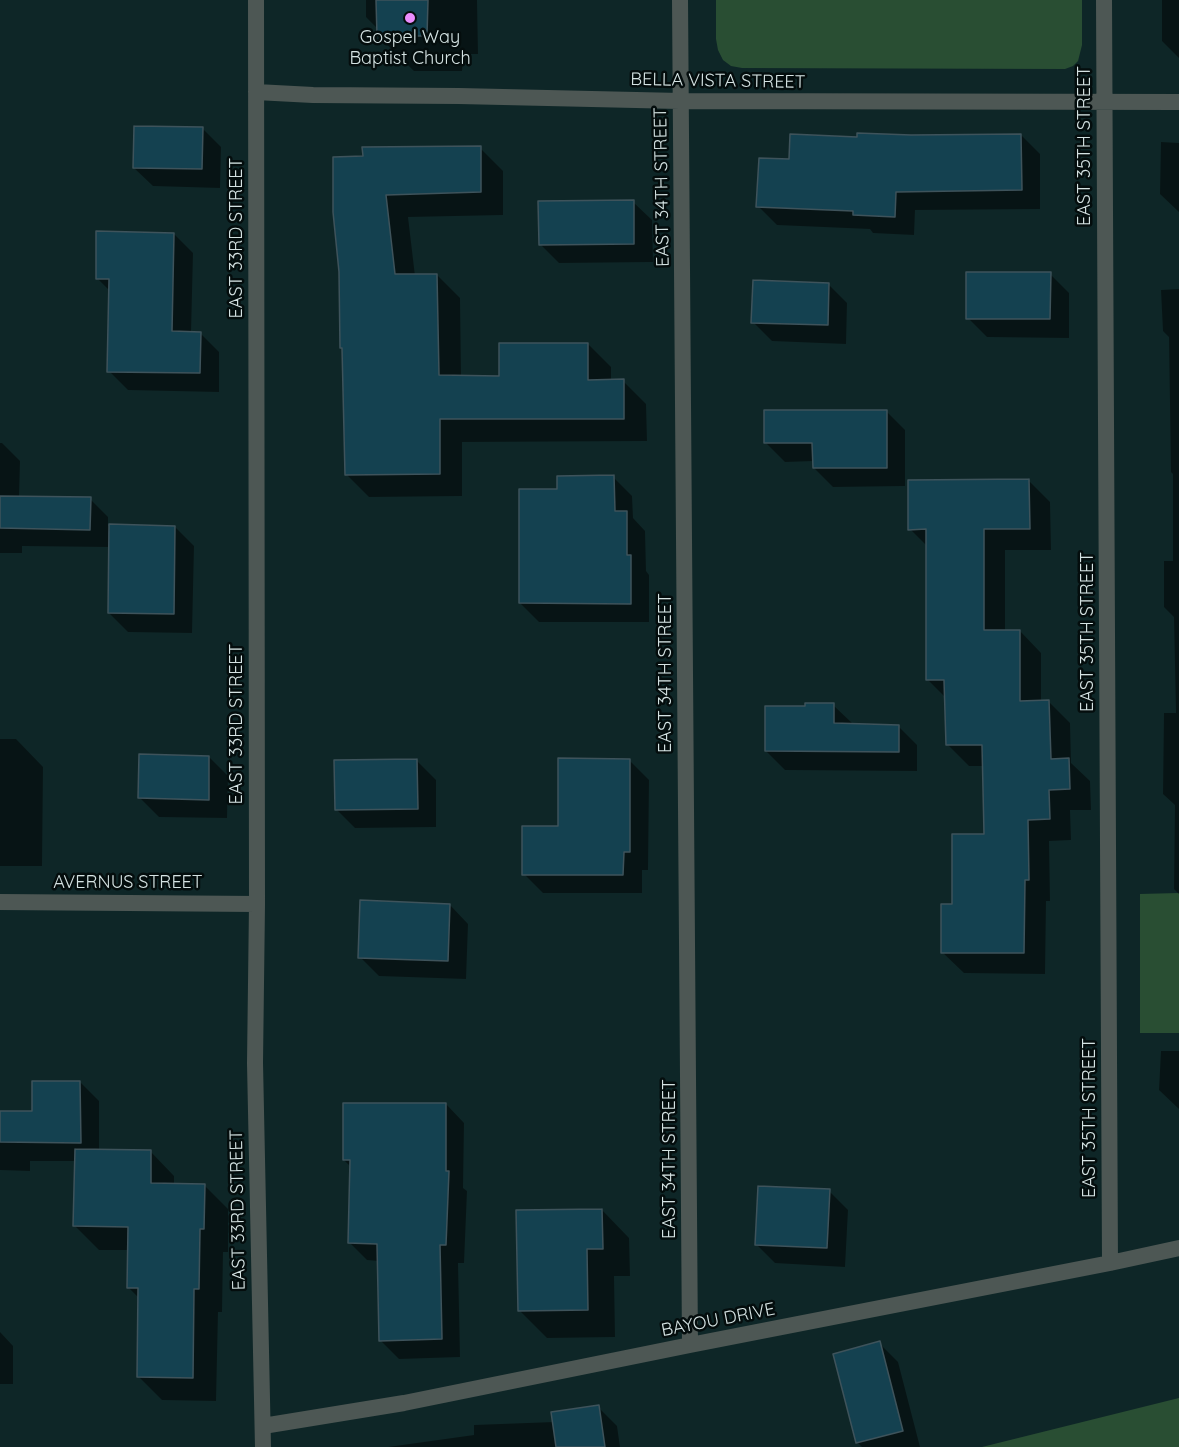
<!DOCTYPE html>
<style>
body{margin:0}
canvas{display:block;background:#0e2627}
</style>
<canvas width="1179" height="1447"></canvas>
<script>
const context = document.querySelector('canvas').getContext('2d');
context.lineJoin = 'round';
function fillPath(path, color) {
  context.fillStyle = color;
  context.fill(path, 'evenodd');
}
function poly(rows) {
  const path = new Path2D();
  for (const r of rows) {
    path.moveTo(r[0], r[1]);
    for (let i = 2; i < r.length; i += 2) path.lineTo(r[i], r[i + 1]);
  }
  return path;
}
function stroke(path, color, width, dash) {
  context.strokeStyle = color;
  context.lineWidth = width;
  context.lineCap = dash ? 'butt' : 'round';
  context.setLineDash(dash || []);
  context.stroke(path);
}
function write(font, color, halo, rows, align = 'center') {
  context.font = font + ' Quicksand,sans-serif';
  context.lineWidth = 5;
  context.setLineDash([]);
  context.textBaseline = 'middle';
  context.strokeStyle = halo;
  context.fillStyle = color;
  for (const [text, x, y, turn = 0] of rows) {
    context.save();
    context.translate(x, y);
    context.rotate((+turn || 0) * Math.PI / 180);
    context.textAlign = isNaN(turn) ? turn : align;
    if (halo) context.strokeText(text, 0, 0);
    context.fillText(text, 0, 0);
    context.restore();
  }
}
fillPath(poly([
 [716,0,1082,0,1082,45,1078,61,1073,66,1065,69,742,68,731,66,723,60,718,50,716,39],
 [1179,893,1179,1033,1140,1033,1140,894],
 [1179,1398,1179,1447,982,1447]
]), '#294e33');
fillPath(poly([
 [366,0,477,0,478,54,463,54,462,71,414,71,378,36,378,29,366,17],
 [1162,0,1179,0,1179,58,1162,41],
 [202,128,221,147,220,188,153,186,134,168],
 [1021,135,1040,154,1040,209,915,210,914,235,873,233,870,229,777,225,758,206,790,161,858,139],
 [1161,142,1179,143,1179,212,1160,194],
 [480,148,503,171,503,215,408,217,415,276,437,275,460,298,461,377,501,377,588,344,611,367,611,381,623,381,646,404,647,441,462,442,462,496,369,497,346,474,341,272,334,212],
 [633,202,652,220,653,262,559,263,540,244],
 [174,234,193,253,191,333,200,333,219,352,219,392,128,390,109,371,110,291,97,278],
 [1050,274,1069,293,1069,338,987,337,968,318],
 [828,284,847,303,846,344,772,341,753,322],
 [1179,289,1179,894,1174,889,1175,805,1163,794,1164,713,1176,713,1174,617,1164,607,1164,561,1173,561,1173,474,1171,472,1169,337,1163,331,1161,290],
 [886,411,905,430,905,486,833,487,814,468,814,461,785,462,766,443],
 [0,443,2,443,20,461,19,497,90,499,108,517,108,526,175,527,194,546,192,633,128,632,109,613,110,547,22,546,22,553,0,553],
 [613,477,632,496,633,518,645,531,646,571,649,575,649,622,539,622,520,603,558,490],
 [1029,481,1050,502,1051,550,1005,550,1005,631,1020,631,1041,653,1041,702,1049,702,1070,723,1071,763,1090,781,1091,810,1070,810,1071,840,1049,841,1050,901,1046,901,1045,974,964,973,942,952,954,906,986,835,984,766,969,766,948,745,946,698,927,679,928,547,910,529],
 [833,705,852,723,852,725,898,726,917,745,917,771,785,770,766,751,806,707],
 [0,739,16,739,43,767,42,866,0,866],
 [209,757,228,776,227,818,159,817,140,798],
 [417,761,436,780,436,827,355,828,336,809],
 [630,761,649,780,648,870,642,870,642,893,543,893,524,874,560,827],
 [450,905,468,924,466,979,379,976,360,957],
 [1161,1051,1179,1051,1179,1109,1159,1090],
 [80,1082,99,1101,99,1151,151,1152,174,1176,174,1185,204,1185,228,1209,228,1252,223,1252,222,1312,218,1312,216,1401,162,1400,138,1376,139,1298,128,1287,129,1250,99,1250,75,1226,76,1161,30,1161,30,1171,0,1170,0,1112,34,1113],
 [446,1104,464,1123,463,1188,467,1191,464,1263,458,1263,460,1357,399,1359,380,1340,379,1261,367,1260,349,1242,351,1167,344,1160],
 [829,1191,848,1210,845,1267,775,1263,756,1244],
 [602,1210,629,1238,630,1276,614,1276,615,1337,547,1338,519,1310],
 [0,1332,13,1346,13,1384,0,1384],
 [879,1343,898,1362,920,1447,862,1447,858,1443,835,1355],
 [598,1407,617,1426,620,1447,388,1447,474,1435,474,1425,554,1422]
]), '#0007');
const building = poly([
 [376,0,428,0,427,36,377,36,376,0],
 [134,126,203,127,202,169,133,168,134,126],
 [857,133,911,135,1021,134,1022,190,896,192,895,217,853,215,853,211,756,207,759,158,789,159,790,134,857,137,857,133],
 [481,146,481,192,386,195,395,274,437,274,439,375,499,376,499,343,588,343,588,380,624,379,624,419,440,419,440,474,345,475,342,348,340,348,339,272,333,212,333,157,363,156,362,147,481,146],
 [634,200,634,244,539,245,538,201,634,200],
 [96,231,174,233,172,331,201,332,200,373,107,372,109,279,96,279,96,231],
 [966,272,1051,272,1050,319,966,319,966,272],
 [753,280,829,283,828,325,751,323,753,280],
 [764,410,887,410,887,468,813,468,812,443,764,443,764,410],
 [614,475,615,511,627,511,627,555,631,555,631,604,519,603,519,489,557,489,557,476,614,475],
 [1029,479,1030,529,984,529,984,630,1020,630,1020,701,1049,700,1051,759,1069,758,1070,789,1049,790,1050,819,1028,820,1029,880,1025,880,1024,953,941,953,941,904,952,904,952,834,984,834,982,745,946,745,944,680,926,680,926,529,908,530,908,480,1029,479],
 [0,496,91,497,90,530,0,528,0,496],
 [109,524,175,526,174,614,108,613,109,524],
 [805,703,834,703,834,723,899,725,899,752,765,751,765,706,805,706,805,703],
 [139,754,209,756,209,800,138,798,139,754],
 [558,758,630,759,630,852,624,852,623,875,522,875,522,826,558,826,558,758],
 [417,759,418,809,335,810,334,760,417,759],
 [360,900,450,904,448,961,358,958,360,900],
 [32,1081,80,1081,81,1143,0,1142,0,1111,32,1111,32,1081],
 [343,1103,446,1103,446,1171,449,1171,446,1245,440,1245,442,1339,379,1341,377,1244,348,1243,350,1160,343,1160,343,1103],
 [75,1149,151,1150,151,1183,205,1184,204,1229,200,1229,199,1289,194,1289,193,1378,137,1377,138,1288,127,1288,128,1227,73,1226,75,1149],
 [758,1186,830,1189,827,1248,755,1245,758,1186],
 [602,1209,603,1249,587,1249,588,1310,518,1311,516,1210,602,1209],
 [880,1341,903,1431,856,1443,833,1354,880,1341],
 [599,1405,605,1447,556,1447,551,1412,599,1405]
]);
fillPath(building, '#144150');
stroke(building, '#3e535b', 1.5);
stroke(poly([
 [256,0,257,904,255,1063,263,1447],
 [680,0,690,1345],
 [1104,0,1110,1263],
 [256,92,313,95,459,96,680,101,1179,102],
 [0,902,257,904],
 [263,1426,404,1403,690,1345,1110,1263,1179,1248]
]), '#4d5754', 16);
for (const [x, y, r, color] of [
 [410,18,6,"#ea8dfd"]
]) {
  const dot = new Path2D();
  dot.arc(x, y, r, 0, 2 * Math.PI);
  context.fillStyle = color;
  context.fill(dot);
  stroke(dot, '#040d0d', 2);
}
write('18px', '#d5e3e3', '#040d0d', [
 ["Gospel Way",410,38],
 ["Baptist Church",410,59]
]);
write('18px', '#d5e3e3', '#040d0d', [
 ["BELLA VISTA STREET",718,81,1],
 ["EAST 35TH STREET",1085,146,-90],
 ["EAST 34TH STREET",662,187,-91],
 ["EAST 33RD STREET",237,238,-90],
 ["EAST 35TH STREET",1088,632,-90],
 ["EAST 34TH STREET",666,673,-90],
 ["EAST 33RD STREET",237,724,-90],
 ["AVERNUS STREET",128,883],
 ["EAST 35TH STREET",1090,1118,-90],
 ["EAST 34TH STREET",670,1159,-90],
 ["EAST 33RD STREET",238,1210,-91],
 ["BAYOU DRIVE",718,1320,-11]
]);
</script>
